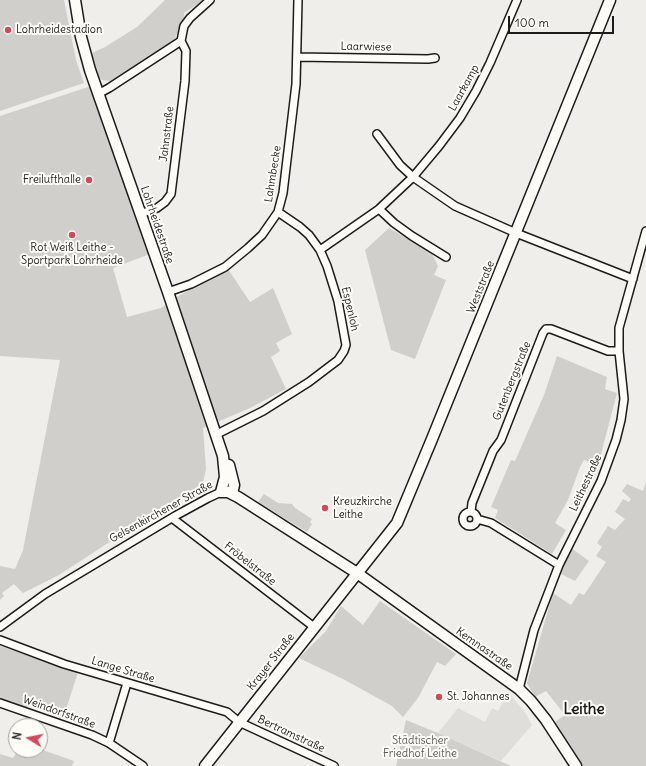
<!DOCTYPE html>
<meta charset="utf-8">
<style>
body{margin:0}
#map{position:relative;width:646px;height:766px;overflow:hidden;background:#f0eeea;font-family:Delius,sans-serif}
canvas{display:block}
.north{position:absolute;left:8px;top:718px;width:40px;height:40px;box-sizing:border-box;background:#fdfcf7;border:1px solid #a3a29f;border-radius:50%;rotate:280deg;font-size:11px;font-weight:700;line-height:16px;text-align:center;color:#1c1c1c}
.north::after{content:'';display:block;margin:auto;width:14px;height:18px;background:#d1495b;clip-path:polygon(50% 0,100% 100%,50% 72%,0 100%)}
.scale{position:absolute;left:508px;top:16px;width:106px;height:18px;box-sizing:border-box;border:2px solid #1c1c1c;border-top:0;padding-left:5px;font-size:12px;line-height:14px;white-space:nowrap;color:#1c1c1c;-webkit-text-stroke:3px #fdfcf7;paint-order:stroke}
</style>
<div id="map">
<canvas width="646" height="766"></canvas>
<div class="north">N</div>
<div class="scale">100 m</div>
</div>
<script>
const context = document.querySelector('canvas').getContext('2d');
context.lineJoin = 'round';
function fillPath(path, color) {
  context.fillStyle = color;
  context.fill(path, 'evenodd');
}
function poly(rows) {
  const path = new Path2D();
  for (const r of rows) {
    if (r.length === 3) {
      path.moveTo(r[0] + r[2], r[1]);
      path.arc(r[0], r[1], r[2], 0, 2 * Math.PI);
      continue;
    }
    path.moveTo(r[0], r[1]);
    for (let i = 2; i < r.length; i += 2) path.lineTo(r[i], r[i + 1]);
  }
  return path;
}
function stroke(path, color, width, dash) {
  context.strokeStyle = color;
  context.lineWidth = width;
  context.lineCap = dash ? 'butt' : 'round';
  context.setLineDash(dash || []);
  context.stroke(path);
}
function write(font, color, halo, rows, align = 'center') {
  context.font = font + ' Delius,sans-serif';
  context.lineWidth = 4;
  context.setLineDash([]);
  context.textBaseline = 'middle';
  context.strokeStyle = halo;
  context.fillStyle = color;
  for (const [text, x, y, turn = 0] of rows) {
    context.save();
    context.translate(x, y);
    context.rotate((+turn || 0) * Math.PI / 180);
    context.textAlign = isNaN(turn) ? turn : align;
    if (halo) context.strokeText(text, 0, 0);
    context.fillText(text, 0, 0);
    context.restore();
  }
}
fillPath(poly([
 [508,692,525,712,532,725,501,761,438,733,458,708,485,722,492,708,498,711]
]), '#e0deda');
fillPath(poly([
 [0,0,64,0,76,60,84,83,0,111],
 [165,0,204,0,184,13,184,19,180,23,179,30,174,40,170,44,112,82,111,81,102,80,98,77,92,53,105,47,137,27],
 [91,86,150,254,113,268,127,317,161,308,180,295,228,269,250,302,273,288,292,334,276,343,280,351,271,357,286,389,250,408,203,428,206,469,202,487,108,543,59,575,23,593,14,584,2,593,4,596,0,600,0,566,15,569,23,550,60,360,0,356,0,116],
 [389,228,431,252,438,266,434,275,446,280,415,359,391,350,365,250],
 [557,356,607,377,605,389,617,393,599,462,593,463,584,460,580,467,568,500,555,523,566,530,552,554,495,518,498,510,491,507,511,460,515,461,544,395],
 [646,482,646,766,581,766,552,724,565,715,546,691,535,697,527,683,553,593,571,605,579,593,584,595,606,562,596,556,602,547,597,543,608,526,615,530,625,519,615,512,623,499,629,502,631,499,622,491,627,484,643,491],
 [264,494,278,503,292,504,295,508,312,519,310,522,312,524,307,532,258,502],
 [571,548,589,561,575,581,559,573],
 [380,601,456,654,445,666,437,662,418,698,403,717,392,706,343,679,299,658,326,631,341,606,363,625],
 [0,646,78,672,63,719,46,712,47,707,32,702,27,709,0,699],
 [406,720,438,733,511,766,396,766],
 [40,749,74,761,72,766,0,766,0,754,13,758,18,750]
]), '#d0cfcc');
const street = poly([
 [297,57,428,59,435,58],
 [98,94,109,88,181,41,184,26,190,18,210,0],
 [377,134,400,165,413,177,455,206,516,233,633,279],
 [379,209,394,223,412,236,446,257],
 [140,214,157,208,165,202,171,194,185,81,186,51,181,41],
 [320,250,379,209,413,177,439,146,460,118,476,91,490,63,517,0],
 [168,292,191,284,225,267,248,248,262,235,278,212,283,193,296,84,298,0],
 [217,434,263,411,309,382,338,360,344,351,346,345,338,301,327,266,320,250,309,235,300,227,278,212],
 [471,512,472,503,489,461,493,451,501,440,543,333,546,329,551,329,608,351,619,351],
 [470,519,7],
 [172,518,314,627],
 [477,519,491,523,559,565],
 [0,627,45,594,175,516,208,498,221,492],
 [0,640,64,664,227,712,239,722,334,766],
 [519,689,534,630,559,565,601,481,616,440,621,420,624,399,619,351,619,328,646,231],
 [0,703,92,735,109,743,143,766],
 [109,743,127,683]
]);
const secondary = poly([
 [75,0,81,37,90,70,168,292,223,456,225,477,221,492,228,492,238,497,357,573,519,689,531,701,546,720,576,766],
 [229,465,234,485,232,494],
 [205,766,397,523,432,439,610,0]
]);
stroke(street, '#1c1c1c', 10);
stroke(secondary, '#1c1c1c', 13);
stroke(street, '#fdfcf7', 7);
stroke(secondary, '#fdfcf7', 10);
for (const [x, y, r, color] of [
 [8,30,4,"#d1495b"],
 [89,180,4,"#d1495b"],
 [72,235,4,"#d1495b"],
 [325,508,4,"#d1495b"],
 [439,697,4,"#d1495b"]
]) {
  const dot = new Path2D();
  dot.arc(x, y, r, 0, 2 * Math.PI);
  context.fillStyle = color;
  context.fill(dot);
  stroke(dot, '#fdfcf7', 1.5);
}
write('11px', '#1c1c1c', '#fdfcf7', [
 ["Lohrheidestadion",16,30],
 ["Freilufthalle",81,180,"right"],
 ["Rot Weiß Leithe -",72,248,"center"],
 ["Sportpark Lohrheide",72,261,"center"],
 ["Kreuzkirche",333,502],
 ["Leithe",333,515],
 ["St. Johannes",447,697]
], 'left');
write('11px', '#1c1c1c', '#fdfcf7', [
 ["Laarwiese",366,47,1],
 ["Laarkamp",464,88,-61],
 ["Jahnstraße",167,134,-83],
 ["Lahmbecke",273,174,-81],
 ["Lohrheidestraße",157,225,71],
 ["Weststraße",481,287,-68],
 ["Espenloh",350,309,77],
 ["Gutenbergstraße",512,381,-68],
 ["Leithestraße",586,483,-65],
 ["Gelsenkirchener Straße",161,512,-29],
 ["Fröbelstraße",250,564,38],
 ["Kemnastraße",484,649,35],
 ["Krayer Straße",271,662,-52],
 ["Lange Straße",123,670,17],
 ["Weindorfstraße",59,712,20],
 ["Bertramstraße",291,734,25]
]);
write('11px', '#5b5b5a', '#fdfcf7', [
 ["Städtischer",420,741],
 ["Friedhof Leithe",420,754]
]);
write('bold 15px', '#1c1c1c', '#fdfcf7', [
 ["Leithe",584,710]
]);
</script>
